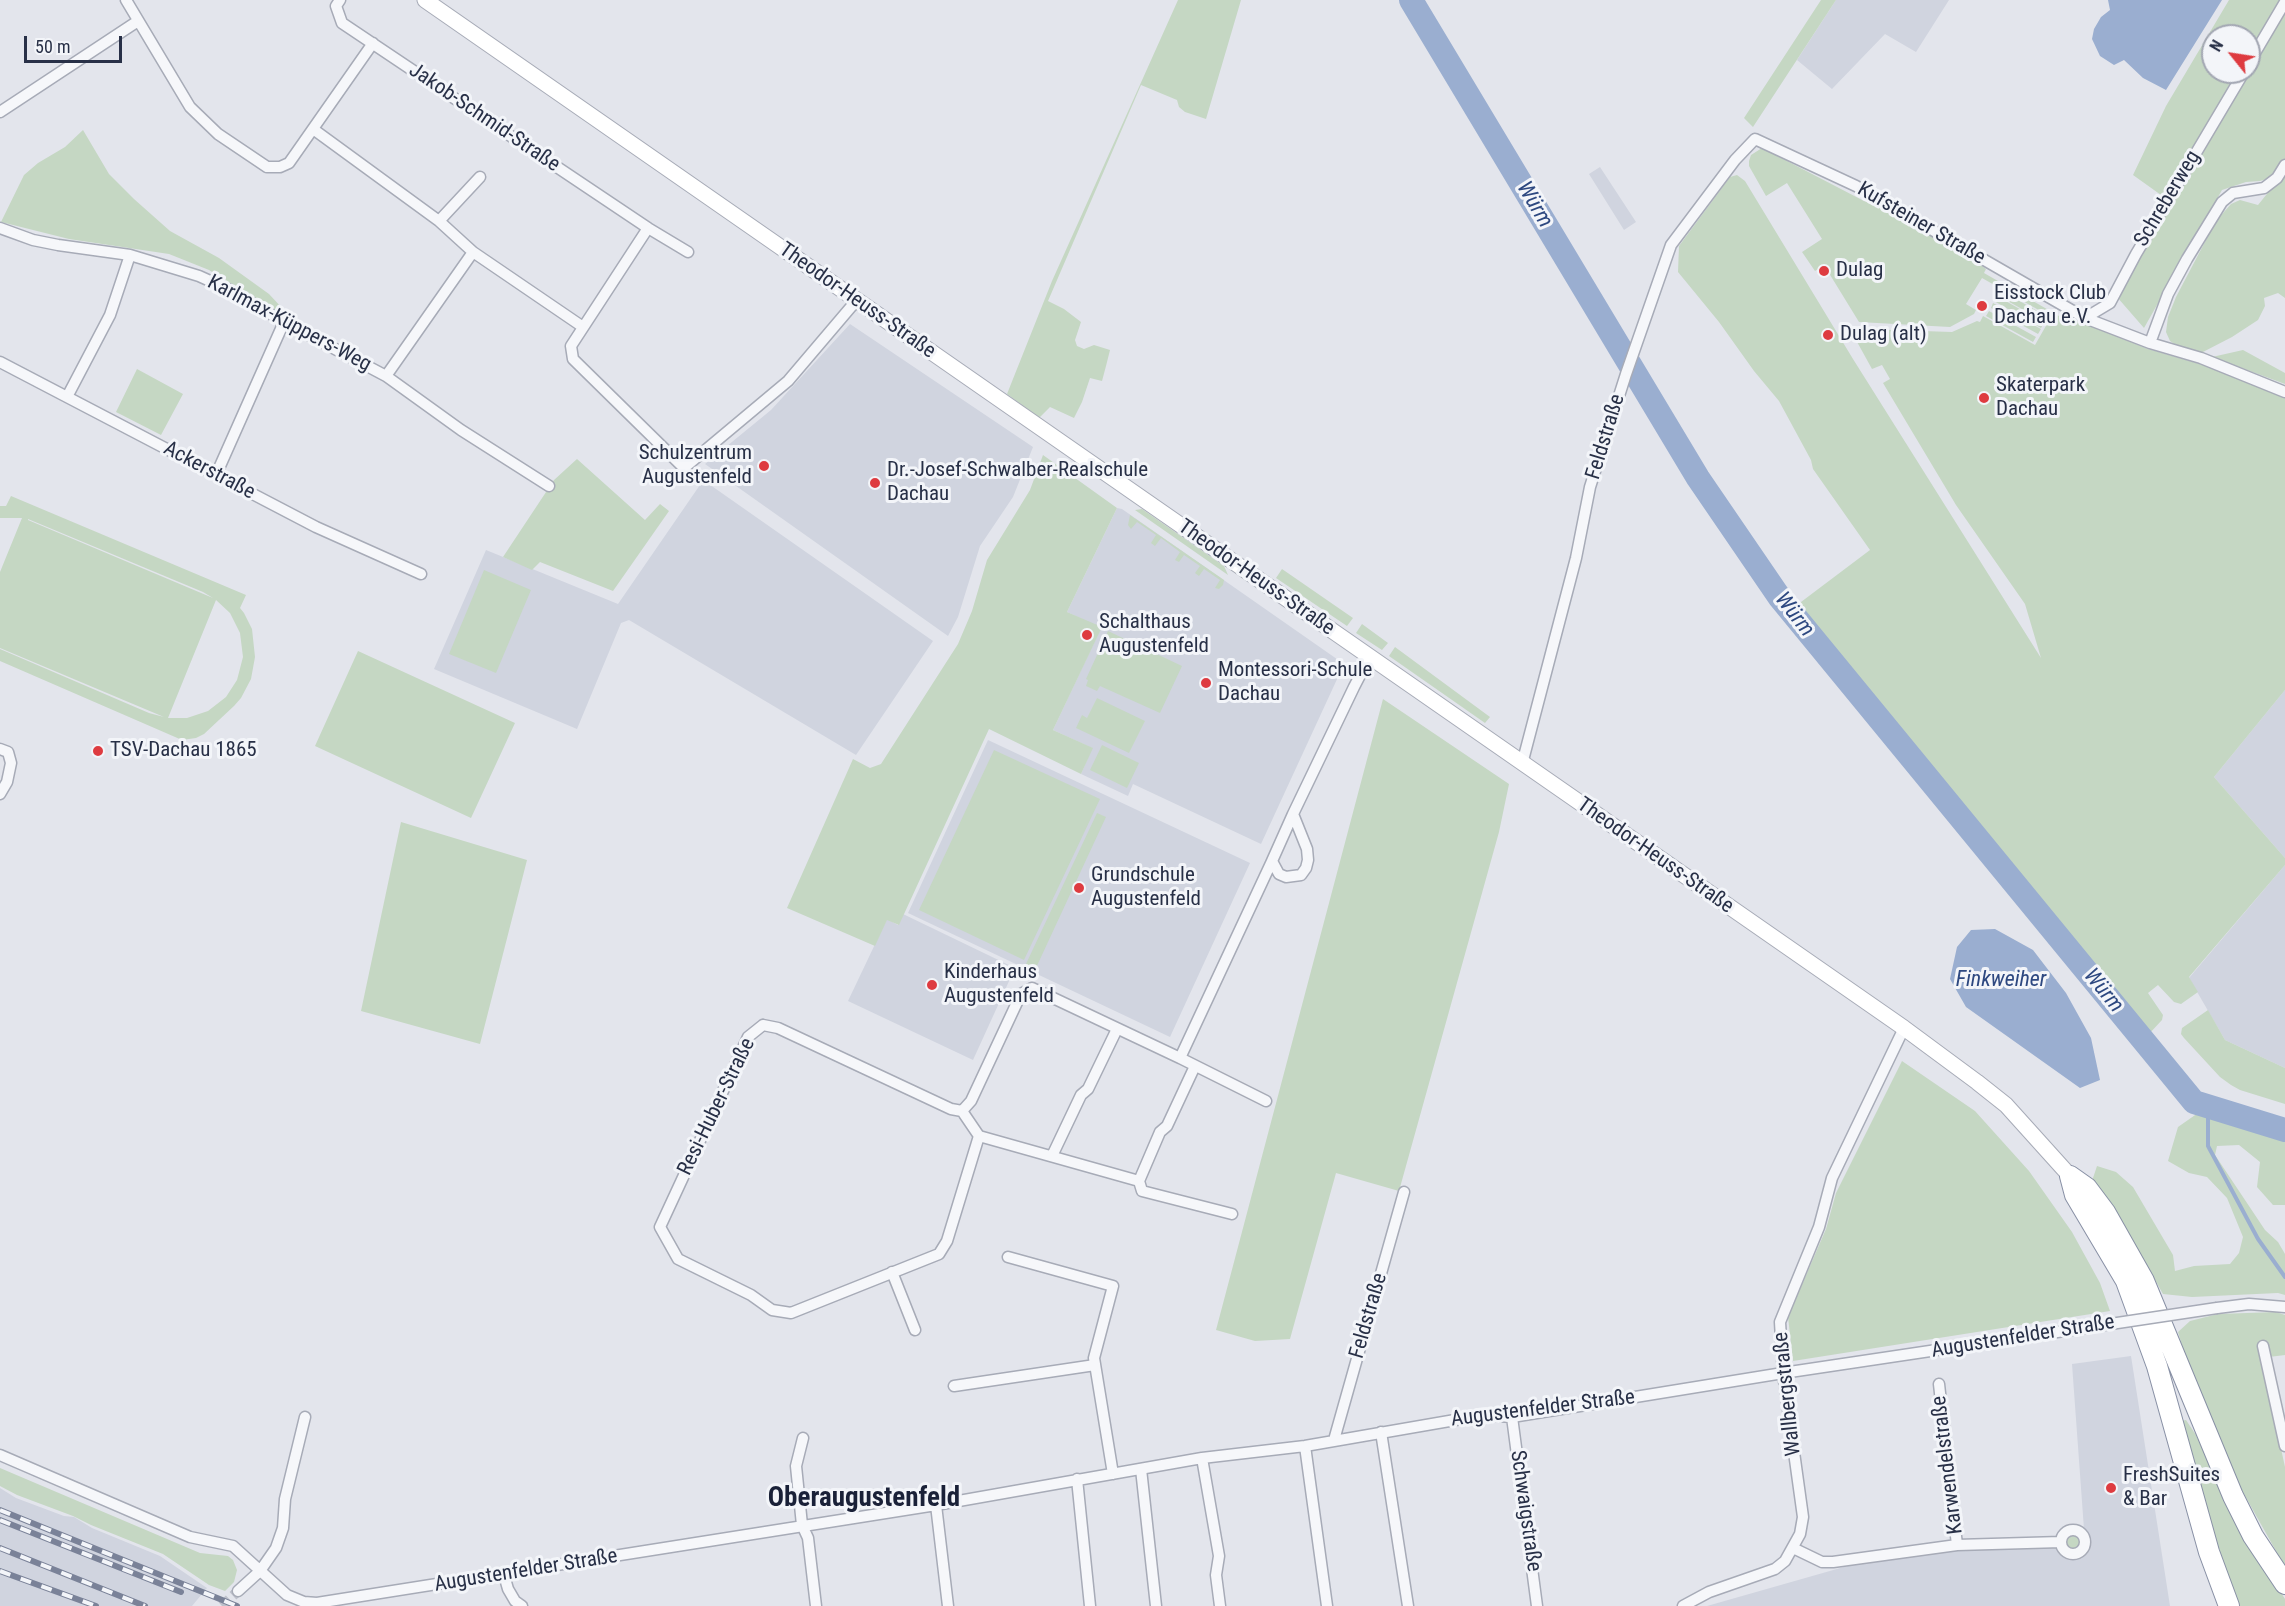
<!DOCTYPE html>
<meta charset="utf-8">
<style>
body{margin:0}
#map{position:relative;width:2285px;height:1606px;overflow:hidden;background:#e3e5ec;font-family:"Roboto Condensed",sans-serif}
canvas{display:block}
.north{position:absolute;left:2201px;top:24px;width:60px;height:60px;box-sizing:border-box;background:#f3f5f9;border:2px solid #a2a6b2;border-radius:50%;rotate:300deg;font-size:16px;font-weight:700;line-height:24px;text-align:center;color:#283047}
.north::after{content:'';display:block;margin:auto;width:21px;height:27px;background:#de3b40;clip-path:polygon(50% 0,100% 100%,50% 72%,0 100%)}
.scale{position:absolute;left:24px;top:36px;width:98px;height:27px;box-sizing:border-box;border:3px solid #283047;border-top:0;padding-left:8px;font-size:18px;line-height:21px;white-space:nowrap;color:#283047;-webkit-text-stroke:4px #f3f5f9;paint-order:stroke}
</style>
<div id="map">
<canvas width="2285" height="1606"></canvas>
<div class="north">N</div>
<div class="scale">50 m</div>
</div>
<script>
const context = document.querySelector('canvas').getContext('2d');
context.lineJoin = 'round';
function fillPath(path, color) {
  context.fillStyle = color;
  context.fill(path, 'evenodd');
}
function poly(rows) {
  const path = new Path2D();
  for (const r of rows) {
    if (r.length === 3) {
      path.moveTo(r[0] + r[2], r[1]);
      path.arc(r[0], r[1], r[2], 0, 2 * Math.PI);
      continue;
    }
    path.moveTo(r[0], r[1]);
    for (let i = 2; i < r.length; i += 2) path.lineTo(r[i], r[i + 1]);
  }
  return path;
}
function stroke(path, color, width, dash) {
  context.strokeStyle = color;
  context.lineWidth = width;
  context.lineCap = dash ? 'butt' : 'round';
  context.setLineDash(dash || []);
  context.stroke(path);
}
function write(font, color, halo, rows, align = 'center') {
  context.font = font + ' "Roboto Condensed",sans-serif';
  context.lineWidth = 6;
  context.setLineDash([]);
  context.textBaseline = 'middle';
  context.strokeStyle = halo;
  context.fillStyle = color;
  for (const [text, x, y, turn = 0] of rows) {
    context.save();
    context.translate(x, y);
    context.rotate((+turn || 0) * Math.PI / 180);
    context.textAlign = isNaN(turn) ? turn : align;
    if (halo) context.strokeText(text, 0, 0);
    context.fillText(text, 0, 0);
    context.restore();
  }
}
fillPath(poly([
 [1836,0,1949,0,1916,52,1885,34,1832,89,1797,60],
 [1600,167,1636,222,1624,230,1589,174],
 [850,324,1033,447,1013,497,980,546,958,617,948,636,705,464,771,410],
 [702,482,706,482,933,641,856,755,629,620,621,623,577,729,434,669,486,550,618,604],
 [1117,508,1122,509,1344,664,1261,844,1133,784,1128,796,1081,774,1092,748,1053,730,1101,628,1067,612],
 [2285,690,2285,858,2214,777],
 [988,740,1250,863,1170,1037,908,913],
 [2285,865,2285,1068,2225,1040,2189,978],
 [903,914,1015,968,973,1060,848,1001,887,919,898,925],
 [2131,1356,2170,1606,1707,1606,1886,1555,1980,1543,2085,1543,2072,1364],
 [0,1488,16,1498,64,1516,74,1517,92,1528,160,1556,207,1588,192,1606,0,1606]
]), '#d0d4df');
fillPath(poly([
 [1178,0,1241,0,1206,119,1185,112,1179,107,1177,100,1141,85,1048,301,1064,309,1081,322,1075,340,1077,346,1084,349,1094,345,1110,350,1106,366,1102,381,1090,378,1082,402,1074,418,1050,407,1039,418,1007,394,1052,281],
 [1821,0,1836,0,1753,127,1744,118],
 [2229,0,2285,0,2285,298,2278,293,2264,298,2265,306,2258,320,2232,337,2201,353,2179,347,2170,341,2166,332,2168,317,2176,297,2216,221,2231,204,2240,200,2258,205,2283,174,2260,181,2246,182,2222,190,2144,328,2117,297,2168,200,2133,175,2166,106],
 [2213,36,2249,36,2249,72,2213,72],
 [83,130,109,174,134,199,170,231,219,258,269,294,283,309,284,317,209,270,169,254,69,239,1,222,24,175,38,163,65,147],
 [1762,148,1864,201,1876,205,1978,263,1986,269,1984,273,2059,316,2063,311,2082,322,2148,349,2203,365,2285,398,2285,690,2214,777,2285,858,2285,865,2189,977,2198,992,2181,1004,2174,1002,2158,985,2148,993,2163,1015,2162,1020,2148,1035,1797,605,1870,550,1813,469,1811,460,1779,401,1754,371,1719,322,1678,272,1679,246,1730,177,1737,175,1745,181,1853,359,2041,658,2025,604,1956,505,1883,383,1890,379,1882,365,1872,369,1856,340,1866,334,1863,329,1952,332,1977,321,1980,322,1983,316,2035,345,2051,317,1982,278,1966,304,1976,310,1974,314,1950,327,1859,322,1824,265,1815,271,1802,252,1822,239,1787,183,1766,196,1749,166,1749,161,1751,155],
 [2000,290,2048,317,2045,322,1997,295],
 [1997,296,2044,323,2041,328,1994,301],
 [1993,303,2041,329,2038,334,1991,308],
 [1989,311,2036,337,2033,342,1986,316],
 [2243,350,2285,373,2285,384,2212,357],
 [137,369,183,394,161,435,116,412],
 [1043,455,1117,508,1067,612,1102,627,1053,730,1093,748,1081,774,989,729,899,925,887,920,875,946,787,908,853,759,870,768,881,764,958,644,972,611,987,560,1030,490],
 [577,459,645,520,660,504,669,511,613,591,540,562,532,570,503,557,554,480],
 [11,496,246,595,240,608,244,613,252,629,255,657,251,679,241,698,234,706,204,734,196,738,182,740,0,661,0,649,149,713,164,717,0,648,0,572,22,518,0,518,0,506,6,506],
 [28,519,203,592,213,598,28,520],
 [216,600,230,613,240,633,243,657,237,680,226,697,208,711,187,718,168,718],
 [1142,509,1224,566,1228,575,1135,510],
 [1130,515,1224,580,1223,585,1219,589,1215,588,1220,580,1204,569,1199,576,1195,573,1200,566,1184,555,1179,562,1175,560,1180,552,1161,538,1155,546,1151,543,1156,535,1137,522,1131,529,1128,525],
 [1282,569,1353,618,1347,626,1276,578],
 [484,570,531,590,496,673,449,654],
 [1362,624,1388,643,1382,650,1356,633],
 [1108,631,1182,666,1160,713,1100,686,1097,691,1086,686,1088,680,1086,679],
 [1395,647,1490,717,1485,723,1389,656],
 [358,651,515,723,471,818,315,746],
 [1097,698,1145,721,1129,753,1076,728,1082,715,1087,718],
 [1383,699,1509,784,1499,832,1399,1191,1336,1173,1290,1339,1255,1341,1216,1330],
 [1102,745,1139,763,1127,788,1090,770],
 [994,750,1100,799,1024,960,919,910],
 [1097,813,1106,817,1035,970,1025,966],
 [401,822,527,860,480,1044,361,1011],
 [2208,1010,2225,1040,2285,1068,2285,1104,2240,1090,2231,1085,2220,1077,2184,1038,2181,1034,2182,1028],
 [1902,1061,1975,1111,2029,1171,2072,1232,2100,1283,2110,1311,1793,1361,1788,1317,1826,1229,1836,1193],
 [2208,1106,2285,1130,2285,1205,2273,1205,2257,1187,2260,1162,2239,1145,2217,1146,2215,1155,2265,1230,2278,1242,2285,1254,2285,1295,2278,1293,2192,1297,2163,1294,2130,1236,2092,1181,2097,1166,2116,1172,2133,1187,2173,1255,2175,1271,2194,1266,2230,1264,2239,1253,2243,1237,2227,1198,2207,1177,2189,1173,2168,1161,2178,1127],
 [2276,1312,2285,1315,2285,1355,2261,1358,2285,1467,2285,1567,2226,1462,2187,1362,2178,1332,2190,1321,2218,1314],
 [2186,1420,2196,1435,2234,1518,2285,1599,2285,1606,2240,1606,2218,1557,2181,1421],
 [0,1468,200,1553,228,1556,233,1560,237,1570,234,1582,225,1591,209,1585,163,1554,91,1525,73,1516,17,1495,0,1486],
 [2073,1542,9]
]), '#c5d7c3');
fillPath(poly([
 [2108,0,2222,0,2166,90,2143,78,2124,60,2114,65,2100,56,2092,39,2094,29,2101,17,2110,10],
 [1995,929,2033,950,2066,993,2091,1038,2100,1080,2080,1088,1966,1007,1950,979,1957,947,1971,930]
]), '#9aaed0');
stroke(poly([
 [2208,1106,2208,1146,2258,1239,2285,1277]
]), '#9aaed0', 4);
stroke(poly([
 [1411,0,1698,478,1780,598,2194,1102,2285,1130]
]), '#9aaed0', 24);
stroke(poly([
 [222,1606,238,1591]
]), '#bec1cb', 10, [10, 5]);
const street = poly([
 [126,0,190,107,218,134,267,167,280,167,289,163,373,43],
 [340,0,336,6,342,23,648,228,571,346,573,359,684,468,788,381,856,301],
 [2249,63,2285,2],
 [0,112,138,21],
 [313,129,439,221,473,252,583,327],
 [439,221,480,177],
 [0,228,33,240,58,245,130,255,199,276,230,290,284,322,386,376,461,430,549,486],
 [648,228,688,252],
 [2085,318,2110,303,2136,254,2244,72],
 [2150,343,2168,294,2187,259,2222,202,2233,193,2264,188,2277,178,2285,165],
 [0,362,316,527,421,574],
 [386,376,473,252],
 [67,397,110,315,130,255],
 [216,475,284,322],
 [0,749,8,752,11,763,7,782,0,794],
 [1522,764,1576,558,1590,487,1626,374,1671,245,1735,160,1755,139,1856,186,2085,318,2150,343,2201,358,2285,392],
 [1293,814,1307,849,1308,860,1306,868,1301,875,1286,877,1279,874,1272,861,1293,814,1354,687,1370,656],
 [763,1025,778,1028,951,1109,962,1111,979,1136,947,1241,939,1254,791,1313,772,1310,751,1295,678,1259,660,1227,748,1037,763,1025],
 [1180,1058,1266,1101],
 [962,1111,971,1101,1021,994,1032,988,1180,1058,1272,861],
 [979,1136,1139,1181,1142,1191,1232,1214],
 [1052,1156,1081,1095,1088,1089,1117,1029],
 [1139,1181,1160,1132,1167,1126,1195,1066],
 [1008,1257,1113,1286,1094,1358,1113,1474],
 [892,1272,915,1330],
 [2217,1308,2249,1304,2285,1307],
 [2263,1346,2285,1446],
 [1939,1384,1957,1545],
 [954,1386,1095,1365],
 [1512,1417,1537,1606],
 [1381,1432,1408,1606],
 [803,1438,796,1466,802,1525,808,1538,816,1606],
 [1334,1440,1404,1192],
 [1305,1446,1327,1606],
 [0,1455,190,1537,233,1546,287,1595,304,1602,317,1603,936,1505,1202,1458,1305,1446,1484,1415,1512,1417,1783,1373,2084,1328],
 [1202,1458,1219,1556,1216,1575,1220,1606],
 [1141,1469,1156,1606],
 [1077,1479,1090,1606],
 [936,1505,948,1606],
 [2073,1542,12],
 [1793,1548,1822,1562,1833,1562,1957,1545,2061,1542],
 [504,1575,508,1589,515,1601,522,1606],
 [238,1591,260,1571,276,1548,283,1528,285,1499,305,1417],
 [1683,1606,1709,1592,1775,1569,1785,1561,1800,1534,1803,1517,1783,1373,1780,1322,1819,1227,1832,1178,1904,1028]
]);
const secondary = poly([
 [425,0,1904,1028,1977,1082,2006,1105,2070,1176]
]);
const highway = poly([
 [2070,1176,2087,1188,2105,1212,2144,1281,2233,1496,2253,1536,2285,1584],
 [2070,1176,2075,1195,2126,1281,2157,1366,2209,1552,2229,1606]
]);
stroke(street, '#a7abb7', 13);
stroke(secondary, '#a7abb7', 17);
stroke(highway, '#8890a5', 22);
stroke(street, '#f6f7fa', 10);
stroke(secondary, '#fff', 15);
stroke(highway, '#fff', 20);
const rail = poly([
 [0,1510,237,1606],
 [0,1520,181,1592],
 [0,1548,145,1606],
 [0,1571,96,1606]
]);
stroke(rail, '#7a8298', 6);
stroke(rail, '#f3f5f9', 4, [11]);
const streetBridge = poly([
 [2084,1328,2217,1308]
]);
stroke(streetBridge, '#a7abb7', 13, []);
stroke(streetBridge, '#f6f7fa', 10);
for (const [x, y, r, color] of [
 [1824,271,6,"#de3b40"],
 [1982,306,6,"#de3b40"],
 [1828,335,6,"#de3b40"],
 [1984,398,6,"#de3b40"],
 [764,466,6,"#de3b40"],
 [875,483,6,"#de3b40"],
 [1087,635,6,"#de3b40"],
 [1206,683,6,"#de3b40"],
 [98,751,6,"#de3b40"],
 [1079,888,6,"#de3b40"],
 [932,985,6,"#de3b40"],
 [2111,1488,6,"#de3b40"]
]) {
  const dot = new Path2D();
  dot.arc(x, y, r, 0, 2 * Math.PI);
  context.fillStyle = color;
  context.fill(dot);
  stroke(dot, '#f3f5f9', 2);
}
write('21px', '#283047', '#f3f5f9', [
 ["Jakob-Schmid-Straße",484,118,34],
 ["Schreberweg",2168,199,-59],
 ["Kufsteiner Straße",1921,224,30],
 ["Theodor-Heuss-Straße",857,301,35],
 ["Karlmax-Küppers-Weg",289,324,28],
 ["Feldstraße",1606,437,-73],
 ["Ackerstraße",209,471,28],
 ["Theodor-Heuss-Straße",1256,578,35],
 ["Theodor-Heuss-Straße",1655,856,35],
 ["Resi-Huber-Straße",717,1107,-64],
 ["Feldstraße",1369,1316,-74],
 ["Augustenfelder Straße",2023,1337,-9],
 ["Wallbergstraße",1788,1394,-96],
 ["Augustenfelder Straße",1543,1409,-7],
 ["Karwendelstraße",1948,1465,-97],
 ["Schwaigstraße",1525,1511,82],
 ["Augustenfelder Straße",526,1571,-9]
]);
write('21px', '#283047', '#f3f5f9', [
 ["Dulag",1836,271],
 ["Eisstock Club",1994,294],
 ["Dachau e.V.",1994,318],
 ["Dulag (alt)",1840,335],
 ["Skaterpark",1996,386],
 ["Dachau",1996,410],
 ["Schulzentrum",752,454,"right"],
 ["Augustenfeld",752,478,"right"],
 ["Dr.-Josef-Schwalber-Realschule",887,471],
 ["Dachau",887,495],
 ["Schalthaus",1099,623],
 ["Augustenfeld",1099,647],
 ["Montessori-Schule",1218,671],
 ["Dachau",1218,695],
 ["TSV-Dachau 1865",110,751],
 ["Grundschule",1091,876],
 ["Augustenfeld",1091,900],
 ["Kinderhaus",944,973],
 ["Augustenfeld",944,997],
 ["FreshSuites",2123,1476],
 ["& Bar",2123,1500]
], 'left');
write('italic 22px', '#2d4880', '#f3f5f9', [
 ["Würm",1534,205,59],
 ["Würm",1794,615,52],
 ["Finkweiher",2001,980],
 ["Würm",2103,991,51]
]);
write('bold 27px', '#1a2138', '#f3f5f9', [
 ["Oberaugustenfeld",864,1499]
]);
</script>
